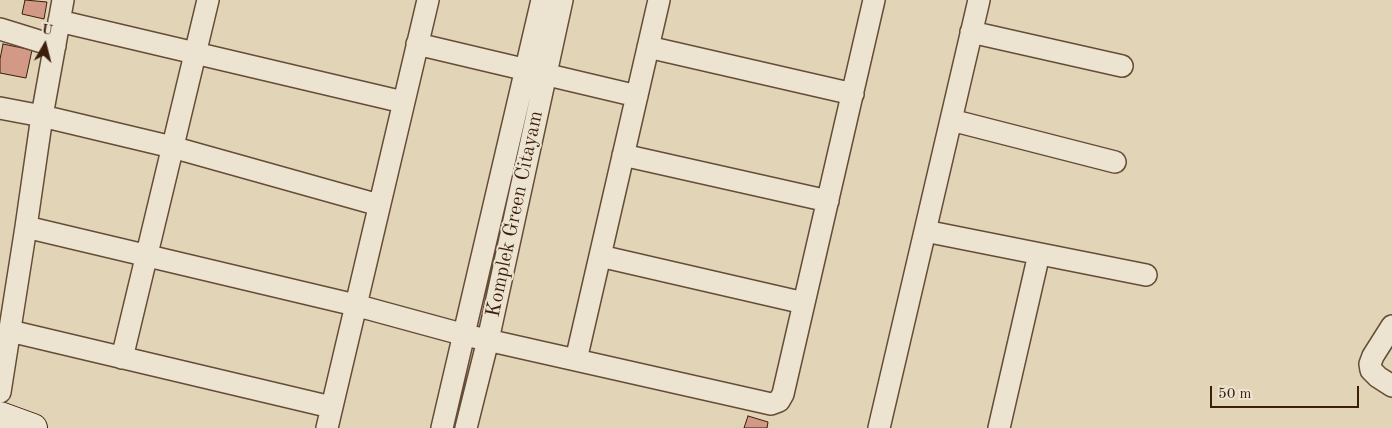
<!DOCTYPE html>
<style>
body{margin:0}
#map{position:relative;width:1392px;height:428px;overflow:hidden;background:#e2d4b6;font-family:"Old Standard TT",serif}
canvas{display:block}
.north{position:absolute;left:20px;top:20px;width:50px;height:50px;-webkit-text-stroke:4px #ece3d0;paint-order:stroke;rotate:8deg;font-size:14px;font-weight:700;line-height:20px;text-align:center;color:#3b1e0c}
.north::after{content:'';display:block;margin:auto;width:18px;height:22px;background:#3b1e0c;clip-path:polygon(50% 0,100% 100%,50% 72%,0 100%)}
.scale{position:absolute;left:1210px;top:386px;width:149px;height:22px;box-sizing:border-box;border:2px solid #3b1e0c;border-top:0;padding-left:6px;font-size:15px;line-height:18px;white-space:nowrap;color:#3b1e0c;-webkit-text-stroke:4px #ece3d0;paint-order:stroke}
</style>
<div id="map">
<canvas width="1392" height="428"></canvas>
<div class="north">U</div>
<div class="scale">50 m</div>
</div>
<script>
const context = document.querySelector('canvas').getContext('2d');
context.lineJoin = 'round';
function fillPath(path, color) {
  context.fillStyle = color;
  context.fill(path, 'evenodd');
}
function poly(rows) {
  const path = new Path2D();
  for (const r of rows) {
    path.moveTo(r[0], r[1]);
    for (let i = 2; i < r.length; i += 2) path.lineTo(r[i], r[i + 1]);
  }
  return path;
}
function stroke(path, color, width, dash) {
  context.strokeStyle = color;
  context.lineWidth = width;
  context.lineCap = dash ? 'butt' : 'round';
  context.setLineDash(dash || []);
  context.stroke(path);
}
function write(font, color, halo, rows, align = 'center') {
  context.font = font + ' "Old Standard TT",serif';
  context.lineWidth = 4;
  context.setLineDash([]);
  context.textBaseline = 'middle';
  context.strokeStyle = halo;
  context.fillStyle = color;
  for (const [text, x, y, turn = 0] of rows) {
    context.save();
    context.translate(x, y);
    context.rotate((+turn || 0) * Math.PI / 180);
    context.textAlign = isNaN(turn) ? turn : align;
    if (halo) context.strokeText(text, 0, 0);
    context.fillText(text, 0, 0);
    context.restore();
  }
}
const building = poly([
 [25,0,47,2,44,19,22,14,25,0],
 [3,44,32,50,26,78,0,73,0,59,3,44],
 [748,416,768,422,767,428,744,428,748,416]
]);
fillPath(building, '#d29986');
stroke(building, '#3b1e0c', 1);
const street = poly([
 [59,21,403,102],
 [0,29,55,46],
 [971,32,1122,66],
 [417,44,637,96],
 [648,47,853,94],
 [0,108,42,116,172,147,379,205],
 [951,120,1115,162],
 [623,155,828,201],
 [26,227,355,305,465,335,771,404,779,401,783,394,874,0],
 [925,231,1146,275],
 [600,256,804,303],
 [1392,326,1373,356,1370,364,1371,370,1378,377,1392,386],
 [10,331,331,407],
 [122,358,208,0],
 [576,360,659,0],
 [0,392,26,227,42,116,63,0],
 [327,428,428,0],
 [442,428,542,0],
 [466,428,488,340,562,0],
 [879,428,979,0],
 [999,428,1039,254]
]);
const secondary = poly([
 [0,416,33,428]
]);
stroke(street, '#654c36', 24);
stroke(secondary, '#3b1e0c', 30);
stroke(street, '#ece3d0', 21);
stroke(secondary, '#ece3d0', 28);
write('20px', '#3b1e0c', '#ece3d0', [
 ["Komplek Green Citayam",515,214,-78]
]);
</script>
